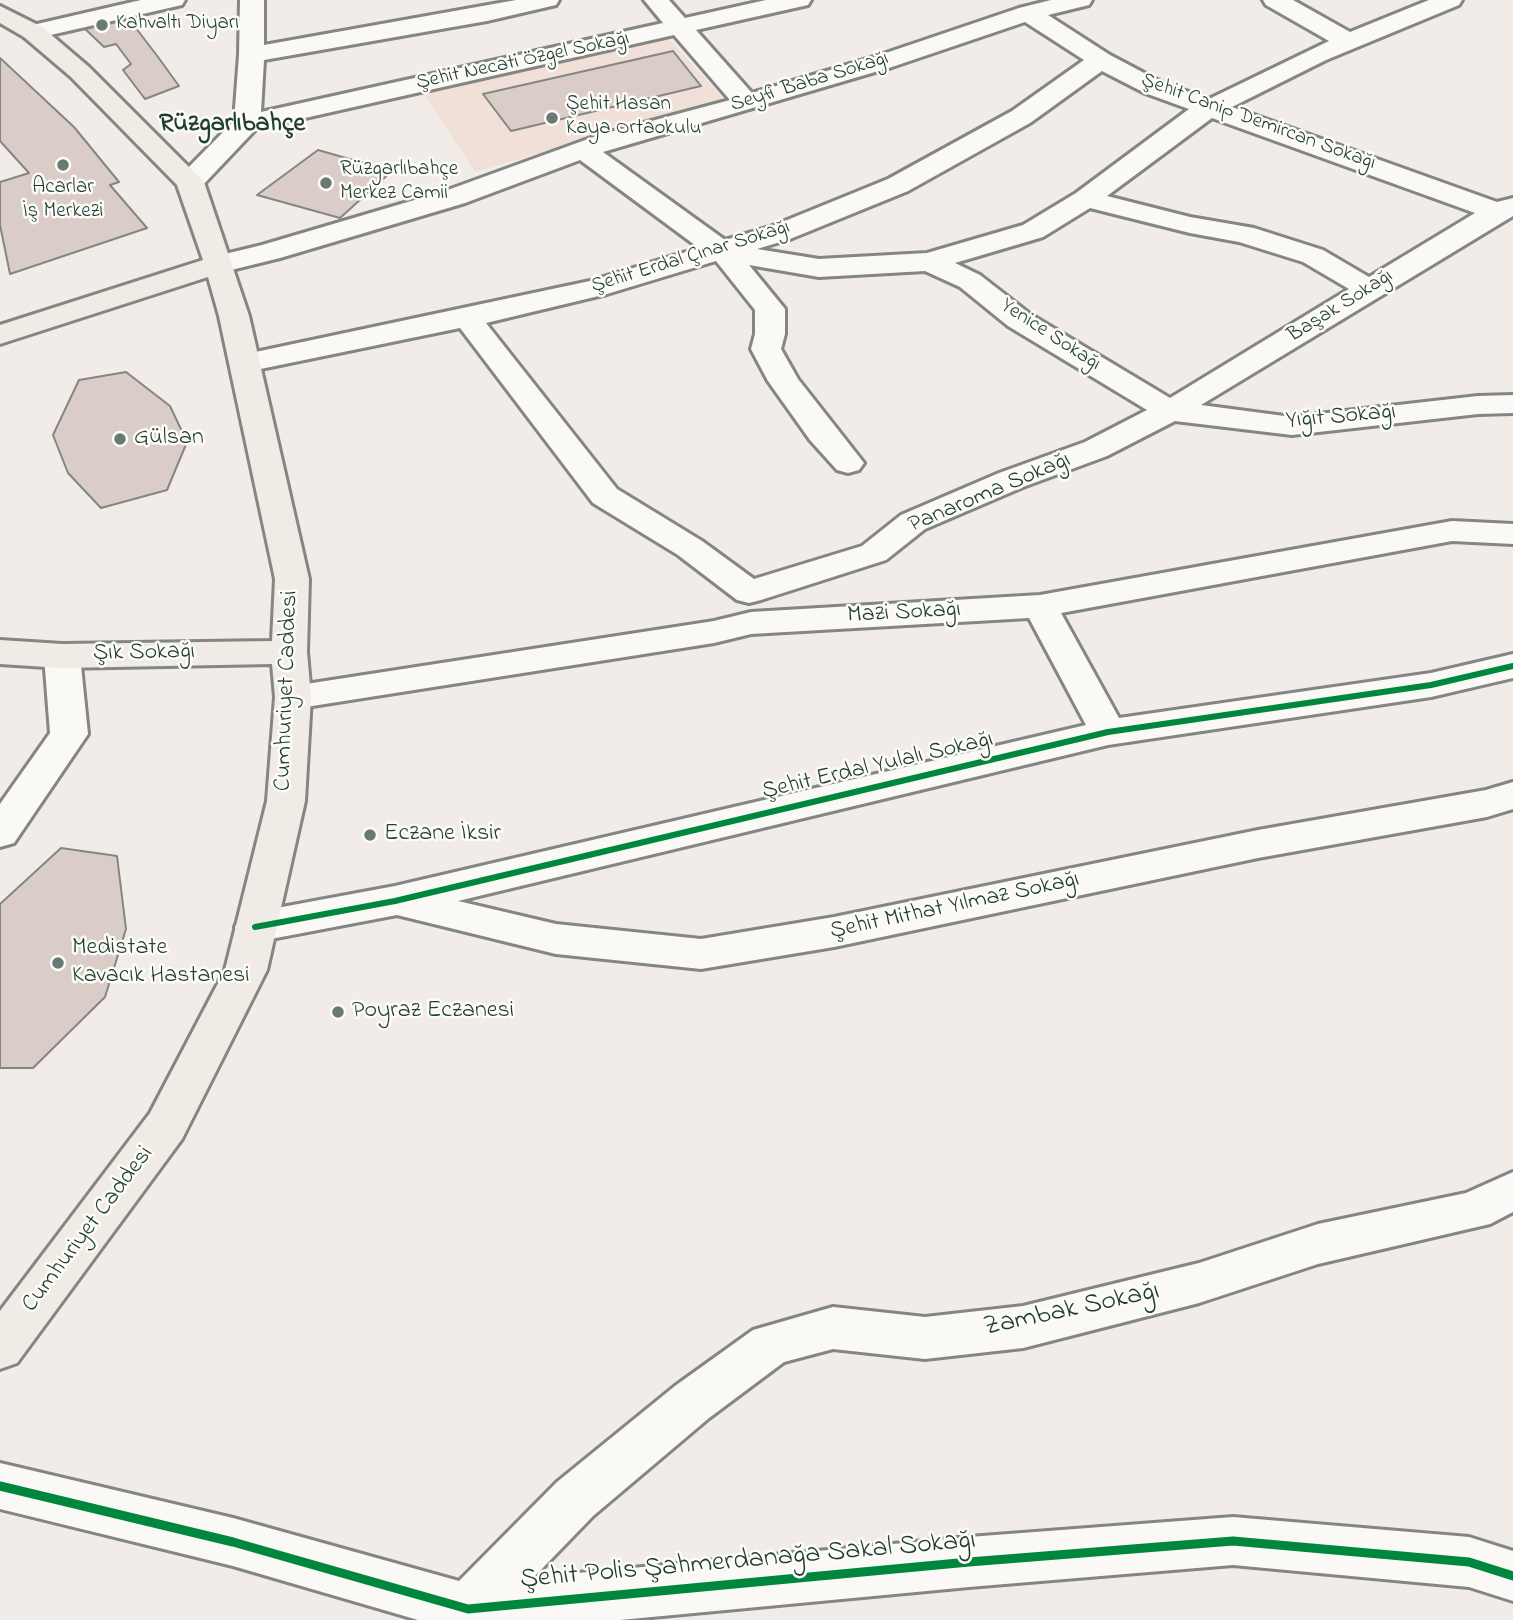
<!DOCTYPE html>
<meta charset="utf-8">
<style>
body{margin:0}
canvas{display:block;background:#f2ece8}
</style>
<canvas width="1513" height="1620"></canvas>
<script>
const context = document.querySelector('canvas').getContext('2d');
context.lineJoin = 'round';
function fillPath(path, color) {
  context.fillStyle = color;
  context.fill(path, 'evenodd');
}
function poly(rows) {
  const path = new Path2D();
  for (const r of rows) {
    path.moveTo(r[0], r[1]);
    for (let i = 2; i < r.length; i += 2) path.lineTo(r[i], r[i + 1]);
  }
  return path;
}
function stroke(path, color, width, dash) {
  context.strokeStyle = color;
  context.lineWidth = width;
  context.lineCap = dash ? 'butt' : 'round';
  context.setLineDash(dash || []);
  context.stroke(path);
}
function write(font, color, halo, rows, align = 'center') {
  context.font = font + ' "Indie Flower",sans-serif';
  context.lineWidth = 5;
  context.setLineDash([]);
  context.textBaseline = 'middle';
  context.strokeStyle = halo;
  context.fillStyle = color;
  for (const [text, x, y, turn = 0] of rows) {
    context.save();
    context.translate(x, y);
    context.rotate((+turn || 0) * Math.PI / 180);
    context.textAlign = isNaN(turn) ? turn : align;
    if (halo) context.strokeText(text, 0, 0);
    context.fillText(text, 0, 0);
    context.restore();
  }
}
fillPath(poly([
 [667,37,725,100,475,172,422,91]
]), '#f1e0d8');
const building = poly([
 [126,15,158,57,179,86,145,99,123,70,131,64,116,44,104,47,82,26,126,15],
 [673,51,701,86,511,131,483,94,673,51],
 [0,58,74,127,119,182,110,185,147,228,10,274,0,225,0,182,29,173,0,141,0,58],
 [318,150,392,171,340,218,257,195,318,150],
 [126,372,170,406,187,442,167,490,101,508,68,473,53,435,79,380,126,372],
 [61,848,117,856,126,929,105,997,33,1068,0,1068,0,904,61,848]
]);
fillPath(building, '#dacdc7');
stroke(building, '#838683', 2);
const minor = poly([
 [141,0,185,0,182,5,33,39,24,37,21,32,24,27,141,0],
 [240,0,264,0,264,45,516,0,559,0,556,5,487,21,264,60,261,112,663,23,644,0,669,0,685,18,766,0,811,0,808,5,696,30,752,93,874,57,1019,8,1051,0,1092,0,1089,5,1048,15,1110,55,1163,83,1209,99,1329,41,1266,5,1263,0,1293,0,1350,32,1429,0,1462,0,1459,5,1326,60,1232,107,1497,202,1513,198,1513,216,1201,405,1292,417,1478,396,1513,395,1513,413,1478,414,1292,435,1175,421,1107,456,1023,487,925,529,886,560,761,600,749,603,737,600,678,555,593,503,460,328,246,372,235,369,231,363,235,357,246,354,590,281,699,248,580,160,465,203,280,258,219,273,209,270,205,264,209,258,262,245,445,191,599,135,730,100,674,35,256,129,200,188,190,190,180,188,176,182,180,176,234,121,239,55,240,0],
 [1025,22,1084,60,1012,111,888,179,770,227,725,240,603,152,892,67,1025,22],
 [1102,71,1145,93,1189,109,1076,193,1023,225,927,253,819,259,757,249,790,239,908,191,1030,123,1102,71],
 [1212,118,1475,213,1369,277,1323,250,1254,228,1190,217,1107,196,1212,118],
 [1090,208,1190,233,1239,242,1303,262,1349,289,1170,398,1030,314,980,275,955,263,1043,237,1090,208],
 [716,261,755,310,755,334,751,349,768,381,810,440,837,470,848,473,859,470,864,463,798,379,781,349,785,334,785,309,749,265,819,277,925,271,960,287,1008,326,1147,410,1085,442,999,473,901,515,862,546,754,579,702,541,617,489,486,323,607,294,716,261],
 [1452,521,1513,524,1513,544,1452,541,1061,613,1119,718,1431,673,1513,654,1513,678,1431,697,1108,745,458,901,556,924,701,939,834,917,1258,830,1486,790,1513,782,1513,809,1487,817,1258,858,834,947,701,969,556,954,397,915,255,942,241,938,235,927,241,916,255,912,395,886,1086,725,1029,618,751,634,714,643,293,709,280,706,275,697,280,688,714,621,751,612,1040,595,1452,521],
 [62,644,75,648,80,656,88,734,14,843,0,847,0,804,50,733,44,656,49,648,62,644],
 [1513,1172,1513,1212,1490,1224,1318,1264,1199,1303,1023,1348,925,1359,833,1349,784,1362,709,1418,593,1516,534,1577,969,1537,1233,1517,1469,1537,1513,1551,1513,1601,1469,1587,1233,1565,969,1587,620,1620,418,1620,233,1566,0,1509,0,1463,233,1518,459,1581,557,1482,675,1386,753,1330,833,1307,925,1317,1023,1306,1199,1263,1318,1224,1466,1193,1513,1172]
]);
const major = poly([
 [0,6,42,27,89,67,204,182,249,316,309,579,307,652,311,697,305,801,267,970,182,1139,17,1363,0,1369,0,1311,150,1113,225,970,267,801,275,697,272,664,62,668,0,664,0,640,62,644,272,641,275,579,219,316,208,277,0,344,0,325,203,260,177,185,71,77,24,37,0,23,0,6]
]);
stroke(minor, '#838683', 6);
stroke(major, '#838683', 6);
fillPath(minor, '#faf9f6');
fillPath(major, '#f0ece5');
stroke(poly([
 [255,927,395,901,1108,732,1431,685,1513,666]
]), '#00873e', 6);
stroke(poly([
 [0,1486,233,1542,468,1609,969,1562,1233,1541,1469,1562,1513,1576]
]), '#00873e', 9);
for (const [x, y, r, color] of [
 [102,25,7,"#697a73"],
 [552,118,7,"#697a73"],
 [63,165,7,"#697a73"],
 [326,183,7,"#697a73"],
 [120,439,7,"#697a73"],
 [370,835,7,"#697a73"],
 [58,963,7,"#697a73"],
 [338,1012,7,"#697a73"]
]) {
  const dot = new Path2D();
  dot.arc(x, y, r, 0, 2 * Math.PI);
  context.fillStyle = color;
  context.fill(dot);
  stroke(dot, '#fdfcf7', 2.5);
}
write('21px', '#1f3d34', '#fdfcf7', [
 ["Kahvaltı Diyarı",116,25],
 ["Şehit Hasan",566,106],
 ["Kaya Ortaokulu",566,130],
 ["Rüzgarlıbahçe",340,171],
 ["Merkez Camii",340,195],
 ["Acarlar",63,189,"center"],
 ["İş Merkezi",63,213,"center"]
], 'left');
write('21px', '#1f3d34', '#fdfcf7', [
 ["Şehit Necati Özgel Sokağı",523,62,-12],
 ["Seyfi Baba Sokağı",810,83,-17],
 ["Şehit Canip Demircan Sokağı",1258,123,20],
 ["Şehit Erdal Çınar Sokağı",691,258,-17],
 ["Başak Sokağı",1341,307,-32],
 ["Yenice Sokağı",1050,336,33]
]);
write('24px', '#1f3d34', '#fdfcf7', [
 ["Yığıt Sokağı",1341,418,-5],
 ["Panaroma Sokağı",990,494,-23],
 ["Mazi Sokağı",904,614,-3],
 ["Şık Sokağı",144,654,-1],
 ["Cumhuriyet Caddesi",288,691,-88],
 ["Şehit Erdal Yulalı Sokağı",878,767,-13],
 ["Şehit Mithat Yılmaz Sokağı",955,907,-12],
 ["Cumhuriyet Caddesi",89,1230,-53]
]);
write('24px', '#1f3d34', '#fdfcf7', [
 ["Gülsan",134,439],
 ["Eczane İksir",384,835],
 ["Medistate",72,949],
 ["Kavacık Hastanesi",72,977],
 ["Poyraz Eczanesi",352,1012]
], 'left');
write('bold 26px', '#1f3d34', '#fdfcf7', [
 ["Rüzgarlıbahçe",232,126]
]);
write('28px', '#1f3d34', '#fdfcf7', [
 ["Zambak Sokağı",1072,1311,-12],
 ["Şehit Polis Şahmerdanağa Sakal Sokağı",748,1562,-5]
]);
</script>
